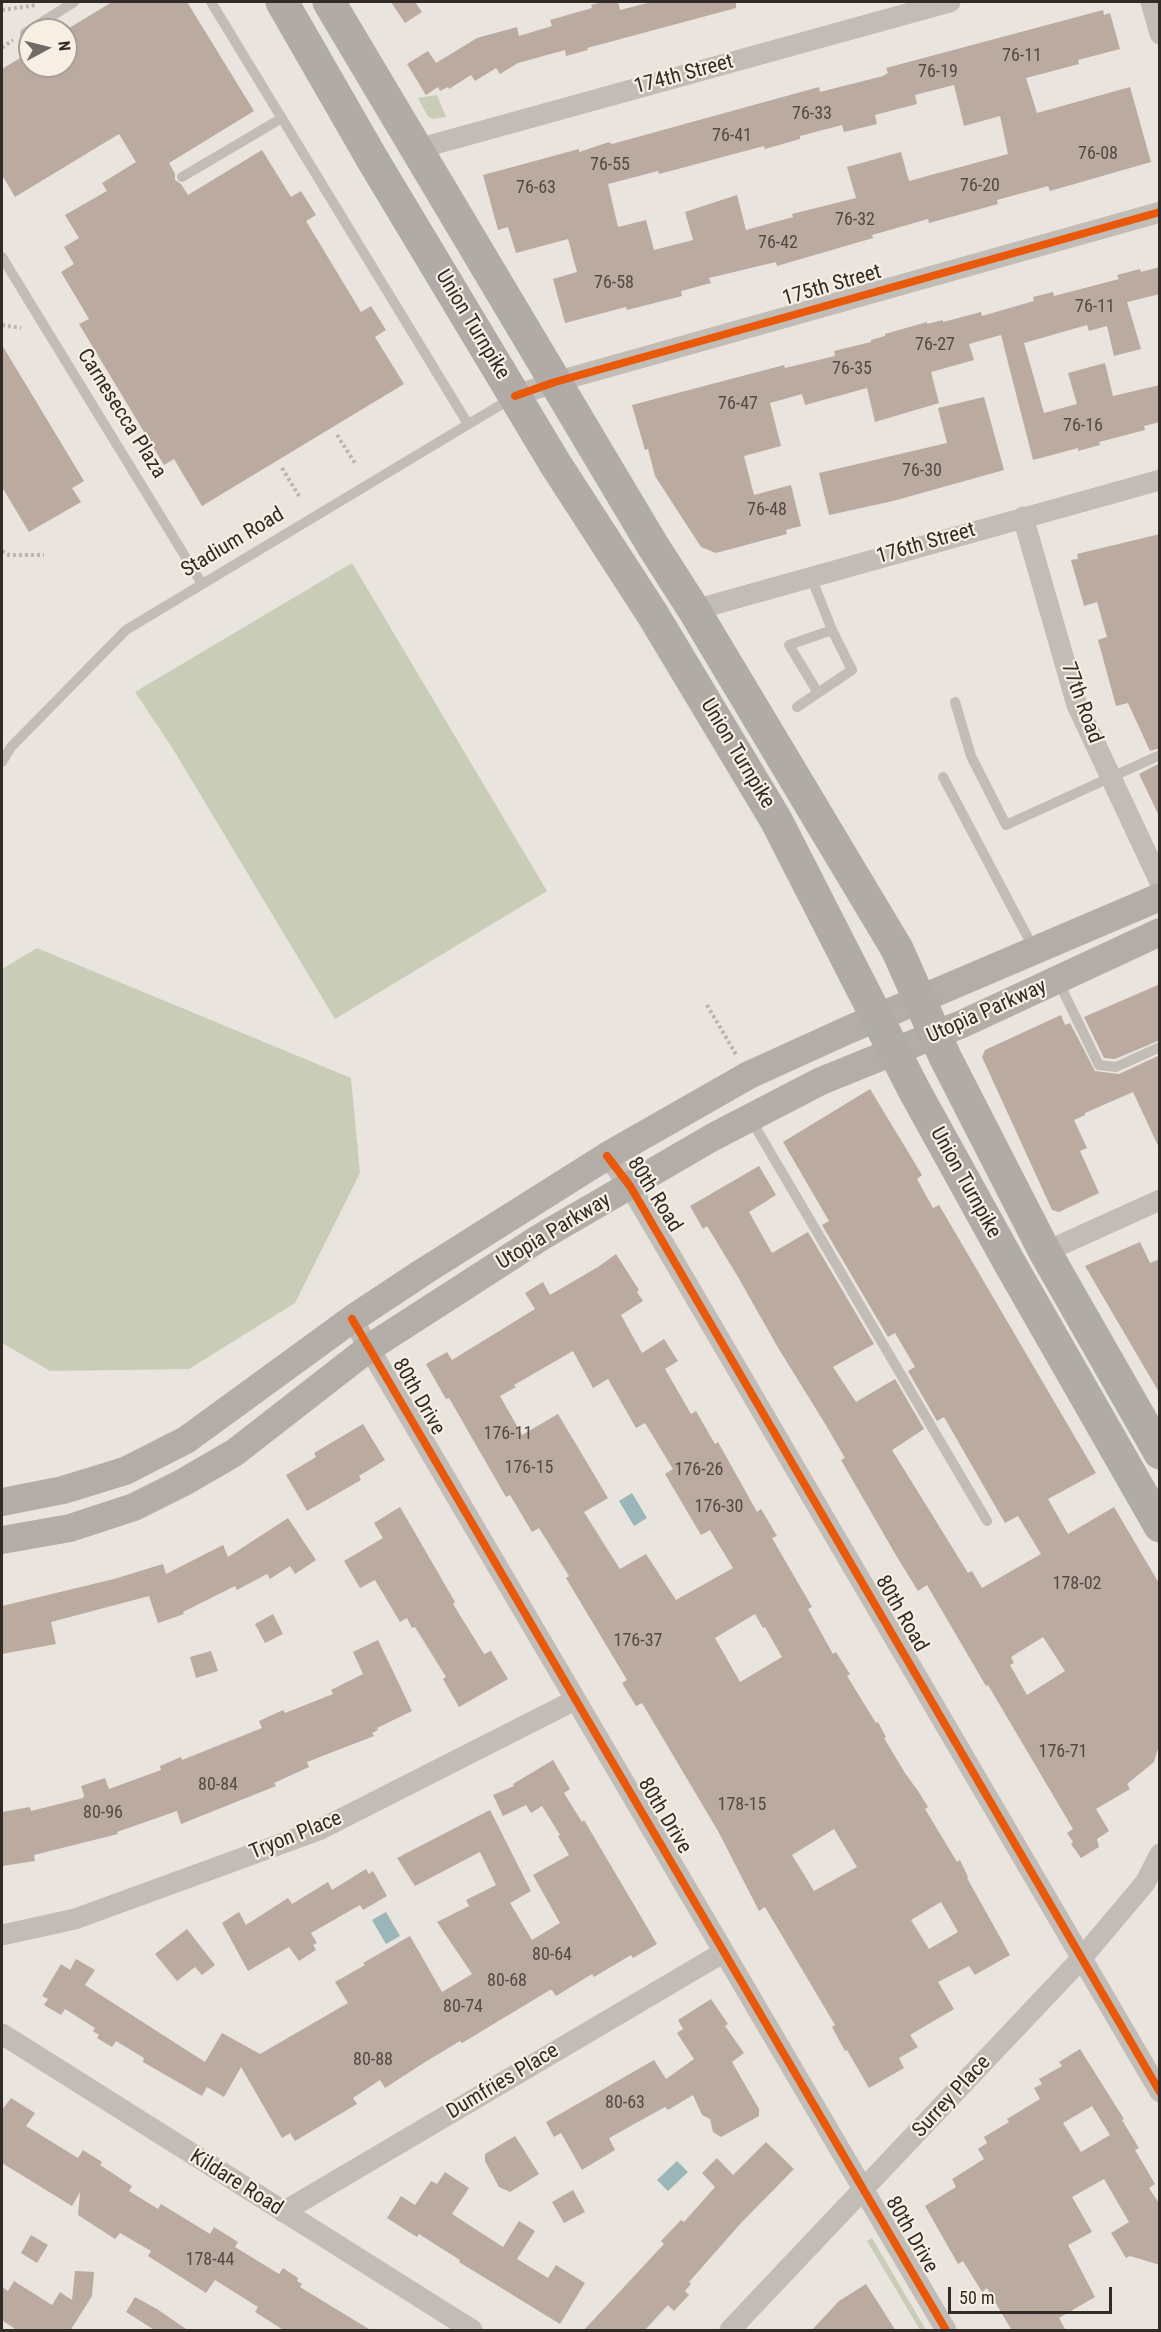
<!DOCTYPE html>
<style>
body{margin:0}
#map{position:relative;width:1161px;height:2332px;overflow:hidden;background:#e9e4dd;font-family:"Roboto Condensed",sans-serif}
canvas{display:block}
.frame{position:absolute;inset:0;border:3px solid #312a26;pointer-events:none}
.north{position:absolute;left:18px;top:18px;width:60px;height:60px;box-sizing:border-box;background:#f7efe4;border:2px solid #a8a098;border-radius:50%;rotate:83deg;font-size:16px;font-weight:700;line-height:24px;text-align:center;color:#312a26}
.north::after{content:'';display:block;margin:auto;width:21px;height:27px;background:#716b66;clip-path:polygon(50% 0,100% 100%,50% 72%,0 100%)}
.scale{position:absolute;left:948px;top:2287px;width:164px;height:27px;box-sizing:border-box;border:3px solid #312a26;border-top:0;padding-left:8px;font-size:18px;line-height:21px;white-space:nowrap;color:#312a26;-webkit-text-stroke:4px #f7efe4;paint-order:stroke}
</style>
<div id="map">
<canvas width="1161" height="2332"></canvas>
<div class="frame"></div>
<div class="north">N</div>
<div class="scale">50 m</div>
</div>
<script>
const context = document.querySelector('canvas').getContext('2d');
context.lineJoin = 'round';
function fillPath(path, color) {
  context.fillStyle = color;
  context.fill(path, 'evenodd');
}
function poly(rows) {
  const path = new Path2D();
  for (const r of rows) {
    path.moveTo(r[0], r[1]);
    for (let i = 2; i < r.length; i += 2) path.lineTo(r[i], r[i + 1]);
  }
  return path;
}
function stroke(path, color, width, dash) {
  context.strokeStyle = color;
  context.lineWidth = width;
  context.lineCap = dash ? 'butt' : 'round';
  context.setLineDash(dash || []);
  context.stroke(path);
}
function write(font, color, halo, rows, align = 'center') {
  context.font = font + ' "Roboto Condensed",sans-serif';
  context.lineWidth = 4.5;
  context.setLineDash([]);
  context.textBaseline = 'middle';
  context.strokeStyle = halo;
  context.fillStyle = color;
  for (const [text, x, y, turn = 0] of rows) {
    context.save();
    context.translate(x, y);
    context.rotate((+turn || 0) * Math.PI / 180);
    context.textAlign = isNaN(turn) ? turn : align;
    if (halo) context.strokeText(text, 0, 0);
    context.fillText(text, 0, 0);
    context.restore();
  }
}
fillPath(poly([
 [437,95,446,117,432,119,427,115,418,98],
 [352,563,547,891,335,1019,173,749,135,692],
 [37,948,351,1078,360,1173,295,1303,189,1369,50,1371,2,1343,2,969],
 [872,2238,926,2330,920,2330,867,2241]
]), '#c9cdb8');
fillPath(poly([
 [632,1493,647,1518,634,1526,619,1501],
 [386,1912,400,1936,386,1944,372,1920],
 [677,2161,688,2172,668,2191,657,2180]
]), '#9bb6b8');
fillPath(poly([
 [112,2,187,2,254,111,169,163,175,174,175,180,181,184,188,195,262,150,291,197,301,191,316,215,306,221,361,312,371,306,386,330,375,337,404,384,202,506,174,459,164,465,79,324,89,319,61,272,74,264,64,247,79,238,65,215,107,191,102,183,136,162,119,134,15,197,2,175,2,69,30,52,30,66,66,66,66,30],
 [391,2,415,2,422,12,405,23],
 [602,2,618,2,620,10,651,2,736,2,736,8,587,48,588,50,566,56,565,50,518,63,500,74,496,68,475,81,471,75,449,89,448,87,440,91,438,87,426,95,407,64,428,51,436,63,477,38,517,27,519,36,552,26,550,20,592,8,591,5],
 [1103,10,1104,15,1110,13,1120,49,1078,60,1079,64,1026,78,1037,113,1130,87,1151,162,1050,191,1048,186,997,200,998,204,929,223,928,219,872,235,873,238,777,266,776,262,709,278,711,283,681,291,682,296,627,310,626,307,565,323,553,279,577,272,568,239,516,253,508,227,498,230,483,175,579,149,579,152,609,142,612,144,819,87,820,92,883,76,888,73,886,68],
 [954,85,964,126,1000,116,1008,154,909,181,901,152,847,167,856,198,792,214,793,217,746,230,737,195,685,212,693,240,654,250,646,220,618,227,608,184,658,171,659,174,764,146,765,149,800,139,800,136,842,125,844,132,877,124,875,115,917,104,915,95],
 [1160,267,1160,294,1127,302,1141,349,1114,356,1107,326,1089,331,1087,325,1024,343,1044,413,1077,404,1068,373,1105,363,1113,396,1160,385,1160,422,1144,426,1145,430,1099,442,1100,445,1078,451,1078,448,1033,460,1001,335,969,344,974,360,931,372,939,403,875,422,867,388,805,405,802,394,770,403,781,446,744,456,754,495,791,485,801,526,786,530,787,534,716,553,701,547,655,476,648,449,645,450,632,405,784,365,785,368,835,356,834,351,871,342,871,340,885,336,885,334,927,322,927,324,943,320,943,322,981,312,982,316,1034,301,1033,297,1053,292,1054,296,1119,279,1117,275,1140,269,1141,272],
 [2,345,84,481,72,488,81,502,29,532,2,487],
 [984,397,1004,470,893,501,829,515,819,473,947,443,938,408],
 [1160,534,1160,748,1150,751,1128,703,1116,706,1098,640,1107,637,1097,602,1084,606,1071,560,1078,559,1077,554],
 [1160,763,1160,818,1139,774],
 [1160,984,1160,1040,1115,1059,1104,1058,1084,1017],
 [1061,1015,1065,1025,1070,1023,1095,1071,1119,1074,1160,1055,1160,1150,1133,1092,1085,1113,1085,1115,1074,1120,1087,1148,1080,1151,1099,1193,1059,1212,1052,1210,982,1057,985,1050],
 [870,1089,922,1175,917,1179,933,1208,939,1205,1096,1473,1048,1499,1068,1534,1114,1507,1160,1585,1160,1741,1154,1762,1127,1784,1130,1789,1096,1809,1109,1831,1097,1839,1099,1847,1081,1858,1071,1844,1073,1842,1067,1833,1073,1829,988,1685,986,1686,927,1585,918,1591,897,1557,841,1460,845,1458,827,1427,777,1346,738,1277,707,1226,703,1229,690,1206,759,1166,776,1195,749,1212,772,1253,808,1232,874,1344,833,1367,856,1402,895,1379,924,1429,892,1450,968,1573,972,1571,982,1588,1041,1554,1018,1516,1005,1523,944,1417,937,1421,908,1371,915,1367,895,1333,888,1337,822,1225,829,1221,783,1142],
 [1043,1637,1065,1671,1027,1695,1010,1665,1014,1663,1011,1657],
 [1140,1242,1150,1263,1160,1259,1160,1394,1085,1266],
 [616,1254,639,1290,637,1292,643,1301,621,1315,642,1353,664,1339,678,1361,665,1369,691,1414,696,1411,715,1444,718,1442,757,1512,761,1509,777,1536,772,1538,812,1607,808,1609,833,1654,836,1652,846,1668,850,1674,847,1676,876,1723,878,1722,886,1737,884,1738,905,1773,918,1791,928,1807,925,1809,957,1862,960,1860,968,1877,967,1878,1010,1955,975,1975,969,1966,938,1982,954,2009,910,2035,918,2047,899,2058,904,2068,869,2088,847,2050,845,2051,832,2027,835,2025,765,1907,759,1911,718,1831,642,1703,636,1706,622,1683,627,1680,566,1578,569,1576,539,1528,532,1532,510,1495,506,1497,449,1398,446,1399,426,1364,447,1352,452,1360,535,1309,525,1293,543,1282,550,1295,598,1267],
 [573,1351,593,1388,608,1379,636,1428,645,1423,673,1469,665,1474,701,1535,710,1530,733,1568,676,1600,646,1554,620,1569,609,1552,584,1512,608,1498,558,1414,522,1435,500,1396,516,1387,514,1385],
 [755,1614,763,1628,765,1627,782,1657,740,1682,715,1638],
 [834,1829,857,1867,814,1891,792,1855],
 [941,1902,958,1932,929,1949,911,1920],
 [363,1424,385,1460,359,1476,361,1480,307,1511,286,1475,316,1457,314,1453],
 [400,1507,455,1602,453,1604,484,1654,491,1651,508,1679,459,1707,443,1679,446,1677,415,1627,412,1628,407,1618,400,1622,375,1580,360,1588,344,1561,383,1538,374,1523],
 [288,1518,316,1560,295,1574,290,1566,270,1579,267,1574,237,1590,235,1586,183,1612,184,1614,158,1623,149,1596,51,1622,56,1644,2,1654,2,1606,114,1579,163,1564,166,1574,223,1545,228,1557],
 [273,1614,283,1634,265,1643,255,1624],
 [378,1640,412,1711,377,1728,378,1730,372,1733,374,1736,307,1762,309,1767,274,1783,276,1786,181,1824,177,1811,117,1832,118,1834,34,1855,35,1861,2,1866,2,1812,30,1807,31,1811,83,1798,84,1795,81,1786,105,1778,109,1789,161,1770,160,1766,181,1757,182,1760,262,1728,259,1721,283,1710,285,1713,333,1694,331,1690,363,1674,353,1652],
 [211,1651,218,1671,196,1678,190,1657],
 [553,1760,570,1789,564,1793,582,1822,584,1820,657,1944,633,1958,631,1955,594,1977,592,1974,556,1996,552,1990,550,1990,462,2043,460,2041,422,2064,385,2088,380,2080,353,2098,357,2104,295,2141,290,2133,282,2138,241,2067,224,2097,207,2087,202,2096,143,2062,144,2058,116,2041,112,2047,97,2038,99,2035,93,2031,95,2028,65,2009,61,2015,44,2005,48,1999,42,1996,61,1964,70,1970,76,1959,95,1970,85,1985,205,2062,222,2033,260,2054,348,2003,335,1982,365,1965,363,1963,410,1936,442,1992,472,1974,437,1922,469,1906,466,1900,496,1885,480,1852,415,1886,397,1858,490,1810,531,1891,510,1903,532,1940,560,1923,533,1875,569,1855,558,1836,560,1835,542,1806,531,1813,526,1805,503,1816,493,1795,514,1786,513,1784],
 [366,1869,369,1874,373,1871,387,1896,363,1910,360,1905,311,1933,317,1943,313,1945,316,1950,299,1961,289,1947,248,1971,222,1923,239,1912,246,1925,288,1898,292,1904,328,1882,332,1890],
 [187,1929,215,1965,202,1975,195,1967,177,1981,155,1954],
 [711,1999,728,2024,725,2026,744,2053,732,2062,759,2109,759,2116,721,2137,713,2132,710,2119,702,2115,693,2095,668,2110,665,2107,609,2138,615,2150,582,2170,561,2133,554,2137,546,2122,654,2060,666,2079,694,2059,677,2033,683,2029,678,2020],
 [1080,2049,1124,2119,1122,2120,1139,2148,1135,2150,1155,2184,1149,2188,1160,2205,1160,2265,1130,2256,1126,2258,1111,2233,1129,2222,1104,2179,1072,2197,1092,2232,1068,2245,1095,2297,1059,2318,1066,2331,1012,2331,987,2288,982,2292,963,2261,958,2264,925,2206,956,2187,952,2179,984,2159,978,2149,987,2143,984,2137,1009,2122,1007,2119,1040,2099,1034,2088,1042,2084,1039,2079,1062,2066,1059,2062],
 [1092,2106,1110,2135,1081,2152,1063,2123],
 [11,2098,35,2113,26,2126,78,2158,83,2150,102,2162,100,2165,132,2186,129,2191,158,2209,161,2204,210,2234,214,2227,238,2242,235,2247,279,2274,283,2268,298,2278,297,2281,302,2284,300,2287,372,2331,285,2331,255,2312,258,2307,215,2280,206,2293,148,2256,151,2251,120,2233,115,2239,78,2215,80,2192,72,2206,2,2163,2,2110],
 [515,2136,539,2174,510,2192,499,2187,485,2161,485,2154],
 [766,2142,794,2169,741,2223,689,2282,691,2284,685,2291,689,2295,674,2311,668,2305,644,2331,583,2331,664,2244,661,2241,681,2220,684,2222,715,2187,702,2173,717,2158,733,2175],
 [445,2172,469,2188,452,2214,503,2247,519,2221,535,2231,517,2259,548,2278,556,2265,585,2283,560,2324,459,2262,460,2260,419,2234,417,2237,387,2218,401,2196,415,2205,431,2181,437,2184],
 [573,2190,585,2212,564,2223,552,2202],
 [31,2235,48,2245,37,2263,21,2253],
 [75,2271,94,2272,92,2296,70,2331,18,2331,2,2320,2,2287,8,2291,14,2281,52,2305,60,2292,72,2300],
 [866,2284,896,2331,811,2331,839,2301],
 [135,2297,157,2309,189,2331,156,2331,126,2312]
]), '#bbaaa0');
stroke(poly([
 [2,10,37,5],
 [2,48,13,40],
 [2,325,21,328],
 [337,435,355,463],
 [282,468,299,496],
 [2,551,9,555,44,555],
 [707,1005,737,1056]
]), '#bbb5af', 4, [3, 3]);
stroke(poly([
 [211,2,468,424],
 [25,33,74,2],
 [182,177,282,118],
 [2,257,202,584],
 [818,693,789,645,832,630],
 [955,702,971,756,1006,825,1160,755],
 [797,707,852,670,832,630,811,577],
 [2,762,11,747,126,630,512,398],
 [943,777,1034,949],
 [1058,981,1099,1065,1116,1067,1160,1047],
 [750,1118,987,1521]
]), '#c2bcb6', 10);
stroke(poly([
 [1151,2,1160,34],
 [417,149,950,2],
 [515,396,555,382,1160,212],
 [1023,517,1077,705,1160,882],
 [694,610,1160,480],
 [607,1156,630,1186,1160,2092],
 [1045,1252,1160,1200],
 [352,1319,946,2330],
 [2,1935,75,1919,319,1830,575,1700],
 [2,2034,472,2330],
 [283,2212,724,1952],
 [730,2330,1081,1959,1145,1883,1160,1854]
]), '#c2bcb6', 21);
stroke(poly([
 [2,1502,63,1490,125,1471,186,1440,352,1319,423,1272,607,1156,749,1075,848,1030,1160,897],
 [2,1540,70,1528,134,1507,182,1483,234,1453,369,1348,459,1290,541,1237,713,1137,821,1081,962,1024,1160,932]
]), '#b3ada7', 28);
stroke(poly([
 [282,2,374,162,556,465,653,615,776,820,914,1090,1009,1262,1160,1526],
 [329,2,653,546,694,610,897,949,945,1057,1045,1252,1160,1453]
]), '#b0aba6', 33);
stroke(poly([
 [515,396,555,382,1160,212],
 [607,1156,630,1186,1160,2092],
 [352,1319,946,2330]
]), '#e8590c', 8);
write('18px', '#544a44', null, [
 ["76-11",1022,56],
 ["76-19",938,72],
 ["76-33",812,114],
 ["76-41",732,136],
 ["76-08",1098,154],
 ["76-55",610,165],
 ["76-20",980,186],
 ["76-63",536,188],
 ["76-32",855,220],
 ["76-42",778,243],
 ["76-58",614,283],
 ["76-11",1095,307],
 ["76-27",935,345],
 ["76-35",852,369],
 ["76-47",738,404],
 ["76-16",1083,426],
 ["76-30",922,471],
 ["76-48",767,510],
 ["176-11",508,1434],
 ["176-15",529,1468],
 ["176-26",699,1470],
 ["176-30",719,1507],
 ["178-02",1077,1584],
 ["176-37",638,1641],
 ["176-71",1063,1752],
 ["80-84",218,1785],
 ["178-15",742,1805],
 ["80-96",103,1813],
 ["80-64",552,1955],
 ["80-68",507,1981],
 ["80-74",463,2007],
 ["80-88",373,2060],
 ["80-63",625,2103],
 ["178-44",210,2260]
]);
write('21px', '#312a26', '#f7efe4', [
 ["174th Street",684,75,-15],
 ["175th Street",832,286,-16],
 ["Union Turnpike",472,325,59],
 ["Carnesecca Plaza",121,414,58],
 ["Stadium Road",233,543,-31],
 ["176th Street",926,544,-16],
 ["77th Road",1081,703,70],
 ["Union Turnpike",737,754,59],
 ["Utopia Parkway",987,1012,-24],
 ["Union Turnpike",965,1183,61],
 ["80th Road",654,1195,58],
 ["Utopia Parkway",554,1232,-31],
 ["80th Drive",418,1397,60],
 ["80th Road",901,1614,60],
 ["80th Drive",664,1816,59],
 ["Tryon Place",296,1836,-22],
 ["Dumfries Place",503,2082,-31],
 ["Surrey Place",952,2097,-47],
 ["Kildare Road",236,2183,32],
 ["80th Drive",911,2235,60]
]);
</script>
